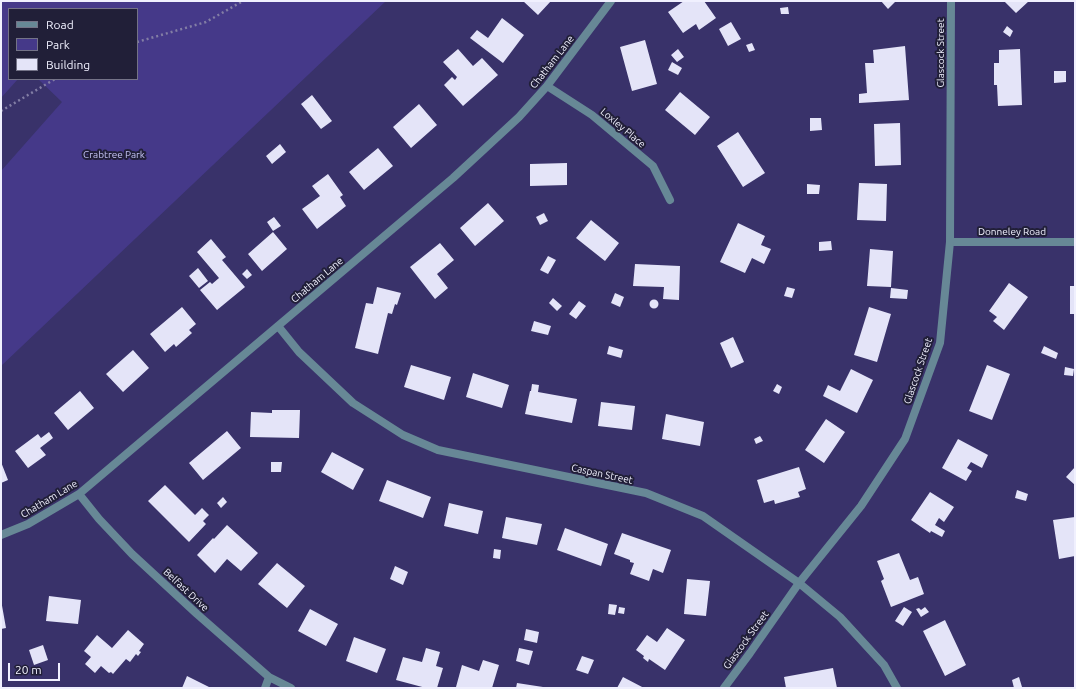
<!DOCTYPE html>
<style>
body{margin:0}
#map{position:relative;width:1076px;height:689px;overflow:hidden;background:#39326a;font-family:Ubuntu,sans-serif}
canvas{display:block}
.frame{position:absolute;inset:0;border:2px solid #f0f0fe;pointer-events:none}
.legend{position:absolute;left:8px;top:8px;width:130px;height:72px;box-sizing:border-box;background:#211f38;border:1px solid #747387;margin:0;padding:5px 7px;list-style:none;font-size:12px;color:#f0f0fe}
.legend li{display:flex;align-items:center;gap:8px;height:20px}
.legend b{width:20px;border:1px solid #747387}
.scale{position:absolute;left:8px;top:663px;width:52px;height:18px;box-sizing:border-box;border:2px solid #f0f0fe;border-top:0;padding-left:5px;font-size:12px;line-height:14px;white-space:nowrap;color:#f0f0fe;-webkit-text-stroke:3px #211f38;paint-order:stroke}
</style>
<div id="map">
<canvas width="1076" height="689"></canvas>
<div class="frame"></div>
<ul class="legend">
<li><b style="height:5px;background:#678896"></b>Road</li>
<li><b style="height:11px;background:#453989"></b>Park</li>
<li><b style="height:11px;background:#e4e4f8"></b>Building</li>
</ul>
<div class="scale">20 m</div>
</div>
<script>
const context = document.querySelector('canvas').getContext('2d');
context.lineJoin = 'round';
function fillPath(path, color) {
  context.fillStyle = color;
  context.fill(path, 'evenodd');
}
function poly(rows) {
  const path = new Path2D();
  for (const r of rows) {
    if (r.length === 3) {
      path.moveTo(r[0] + r[2], r[1]);
      path.arc(r[0], r[1], r[2], 0, 2 * Math.PI);
      continue;
    }
    path.moveTo(r[0], r[1]);
    for (let i = 2; i < r.length; i += 2) path.lineTo(r[i], r[i + 1]);
  }
  return path;
}
function stroke(path, color, width, dash) {
  context.strokeStyle = color;
  context.lineWidth = width;
  context.lineCap = dash ? 'butt' : 'round';
  context.setLineDash(dash || []);
  context.stroke(path);
}
function write(font, color, halo, rows, align = 'center') {
  context.font = font + ' Ubuntu,sans-serif';
  context.lineWidth = 4;
  context.setLineDash([]);
  context.textBaseline = 'middle';
  context.strokeStyle = halo;
  context.fillStyle = color;
  for (const [text, x, y, turn = 0] of rows) {
    context.save();
    context.translate(x, y);
    context.rotate((+turn || 0) * Math.PI / 180);
    context.textAlign = isNaN(turn) ? turn : align;
    if (halo) context.strokeText(text, 0, 0);
    context.fillText(text, 0, 0);
    context.restore();
  }
}
fillPath(poly([
 [1,1,386,1,1,366,1,171,62,102,38,79,137,79,137,9,9,9,9,79,18,79,1,98]
]), '#453989');
fillPath(poly([
 [523,1,551,1,538,15],
 [684,1,704,1,716,18,699,30,696,24,683,33,668,12],
 [881,1,896,1,888,9],
 [1004,1,1029,1,1016,13],
 [788,7,789,14,781,14,780,8],
 [502,18,524,35,503,63,470,38,477,30,488,38],
 [731,22,741,39,728,46,719,29],
 [1007,26,1013,31,1010,37,1003,32],
 [645,40,657,84,632,91,620,47],
 [752,43,755,50,749,52,746,45],
 [905,46,909,100,859,103,859,94,867,93,865,63,874,63,873,50],
 [458,49,473,66,482,58,498,75,463,106,444,85,452,77,455,80,457,77,443,62],
 [678,49,684,57,677,62,671,55],
 [1020,49,1022,105,998,106,997,85,994,85,994,63,999,63,999,50],
 [672,62,682,68,678,75,668,70],
 [1054,71,1066,71,1066,82,1054,83],
 [680,92,710,117,695,135,665,110],
 [312,95,332,121,321,129,301,104],
 [419,104,437,125,411,148,393,127],
 [810,118,821,118,822,130,810,131],
 [900,123,901,165,875,166,874,124],
 [738,132,765,173,743,187,717,146],
 [280,144,286,152,272,164,266,156],
 [378,148,393,166,364,190,349,172],
 [567,163,567,185,530,186,530,164],
 [328,174,343,195,340,197,346,206,317,229,302,209,320,196,312,186],
 [859,183,887,184,886,221,857,220],
 [807,184,820,185,819,194,807,194],
 [488,203,504,221,475,246,460,228],
 [544,213,548,221,540,225,536,217],
 [274,217,281,226,273,231,267,222],
 [591,220,619,243,605,261,576,238],
 [738,223,765,236,761,245,771,249,764,264,752,258,745,273,720,262],
 [273,232,287,249,262,271,248,254],
 [211,239,226,257,222,260,245,287,217,310,200,290,210,282,212,284,219,278,197,252],
 [831,241,832,250,819,251,819,242],
 [440,243,454,260,437,274,448,288,435,299,410,267],
 [870,249,893,251,891,287,867,286],
 [548,256,556,260,548,274,540,270],
 [635,264,680,266,679,300,663,299,664,287,633,286],
 [198,268,208,281,199,288,189,276],
 [247,269,252,275,247,279,242,274],
 [1009,283,1028,297,1004,330,993,321,997,317,989,311],
 [1070,286,1075,286,1075,314,1070,314],
 [377,287,401,293,397,305,395,304,392,314,388,313,378,354,355,348,366,303,373,304],
 [787,287,795,289,792,298,784,296],
 [891,288,908,290,907,299,890,298],
 [615,293,624,297,620,307,611,303],
 [553,298,562,306,557,311,549,303],
 [654,304,4.5],
 [579,301,586,306,576,319,569,314],
 [182,307,196,324,189,330,192,333,176,347,174,344,165,352,150,334],
 [869,307,891,314,877,362,854,355],
 [534,321,551,326,548,335,531,331],
 [733,337,744,362,731,368,720,343],
 [609,346,623,350,621,358,607,354],
 [1044,346,1058,353,1056,359,1041,353],
 [133,350,149,368,123,392,106,374],
 [411,365,451,377,444,400,404,387],
 [987,365,1010,374,992,420,969,411],
 [1065,367,1074,369,1073,376,1064,375],
 [851,369,873,380,857,413,823,396,828,385,840,391],
 [473,373,509,385,502,408,466,397],
 [532,384,539,385,538,392,577,399,572,423,525,414,530,391,531,391],
 [777,384,782,387,779,394,773,391],
 [80,391,94,408,68,430,54,413],
 [601,402,635,406,632,430,598,426],
 [272,410,300,410,299,438,250,437,251,412,272,413],
 [666,414,704,422,700,446,662,439],
 [826,419,845,432,824,463,805,450],
 [227,431,241,448,203,480,189,463],
 [49,432,53,438,40,448,46,455,28,468,15,451,38,434,41,438],
 [760,436,763,441,756,444,754,439],
 [958,439,988,455,982,468,971,462,967,468,972,471,966,481,942,468],
 [332,452,364,469,353,490,321,472],
 [1,462,8,480,1,483],
 [271,462,282,462,281,472,271,472],
 [799,467,806,489,798,492,800,497,775,504,774,500,764,503,757,480],
 [1075,467,1075,485,1066,477],
 [387,480,431,497,423,518,379,501],
 [165,485,195,515,202,508,209,515,203,521,206,524,189,542,148,501],
 [1017,490,1028,494,1026,501,1015,498],
 [930,492,954,507,944,522,939,518,935,525,945,531,942,537,931,531,930,533,911,520],
 [223,497,227,502,221,508,217,503],
 [449,503,483,511,478,534,444,526],
 [506,517,542,524,537,545,502,538],
 [1075,517,1075,556,1059,559,1053,520],
 [227,525,258,553,241,571,227,559,215,573,197,555,213,538,214,539],
 [565,528,608,544,601,566,557,550],
 [622,533,671,550,663,573,653,569,649,581,630,574,634,563,630,562,630,560,614,554],
 [494,549,501,550,500,559,493,558],
 [899,553,910,580,918,577,924,594,891,607,881,581,884,579,877,561],
 [277,563,305,586,287,608,258,584],
 [395,566,408,572,403,585,390,579],
 [687,579,710,581,706,616,684,614],
 [49,596,81,600,78,624,46,621],
 [1,600,6,628,1,629],
 [609,604,617,605,615,615,608,614],
 [619,607,625,608,624,614,618,613],
 [904,607,912,612,903,626,895,621],
 [925,607,929,612,921,617,916,609,919,608,921,610],
 [310,609,338,624,326,646,298,631],
 [945,620,966,665,945,676,923,631],
 [667,628,685,640,665,670,649,659,648,662,643,658,644,656,636,650,647,635,657,642],
 [526,629,539,632,537,643,524,640],
 [128,630,144,644,139,651,141,652,138,656,136,654,130,662,126,659,113,674,111,672,109,673,101,666,95,673,85,664,91,657,84,651,97,635,112,648],
 [354,637,386,649,377,673,346,661],
 [43,645,48,660,34,665,29,650],
 [426,648,440,652,436,666,443,668,437,688,426,688,396,680,403,657,422,662],
 [519,648,533,651,529,665,516,661],
 [582,656,594,660,588,674,576,670],
 [483,660,499,665,492,688,460,688,456,687,462,665,479,671],
 [833,668,837,688,786,688,784,677],
 [187,676,209,687,208,688,182,688],
 [623,677,644,688,617,688],
 [1019,677,1022,687,1014,688,1012,680],
 [517,683,543,687,543,688,516,688]
]), '#e4e4f8');
stroke(poly([
 [137,42,206,22,243,1],
 [1,111,55,79]
]), '#837ea5', 2.5, [2, 3]);
stroke(poly([
 [547,86,592,115,653,166,670,200],
 [950,242,1075,242],
 [278,326,299,352,353,403,403,435,438,450,646,493,703,516,799,583,840,617,884,665,897,688],
 [79,494,99,519,132,554,197,614,269,677,291,688],
 [1,535,28,524,79,494,453,178,519,117,547,86,611,1],
 [265,688,269,677]
]), '#678896', 8);
stroke(poly([
 [724,688,750,653,799,583,861,506,905,439,940,343,950,242,951,1]
]), '#678896', 8);
write('10px', '#f0f0fe', '#211f38', [
 ["Glascock Street",941,53,-90],
 ["Chatham Lane",552,62,-52],
 ["Loxley Place",623,128,40],
 ["Donneley Road",1012,232],
 ["Chatham Lane",317,280,-40],
 ["Glascock Street",918,371,-71],
 ["Caspan Street",602,474,12],
 ["Chatham Lane",49,499,-31],
 ["Belfast Drive",186,590,43],
 ["Glascock Street",746,640,-54]
]);
write('10px', '#c6c5f5', '#211f38', [
 ["Crabtree Park",114,155]
]);
</script>
